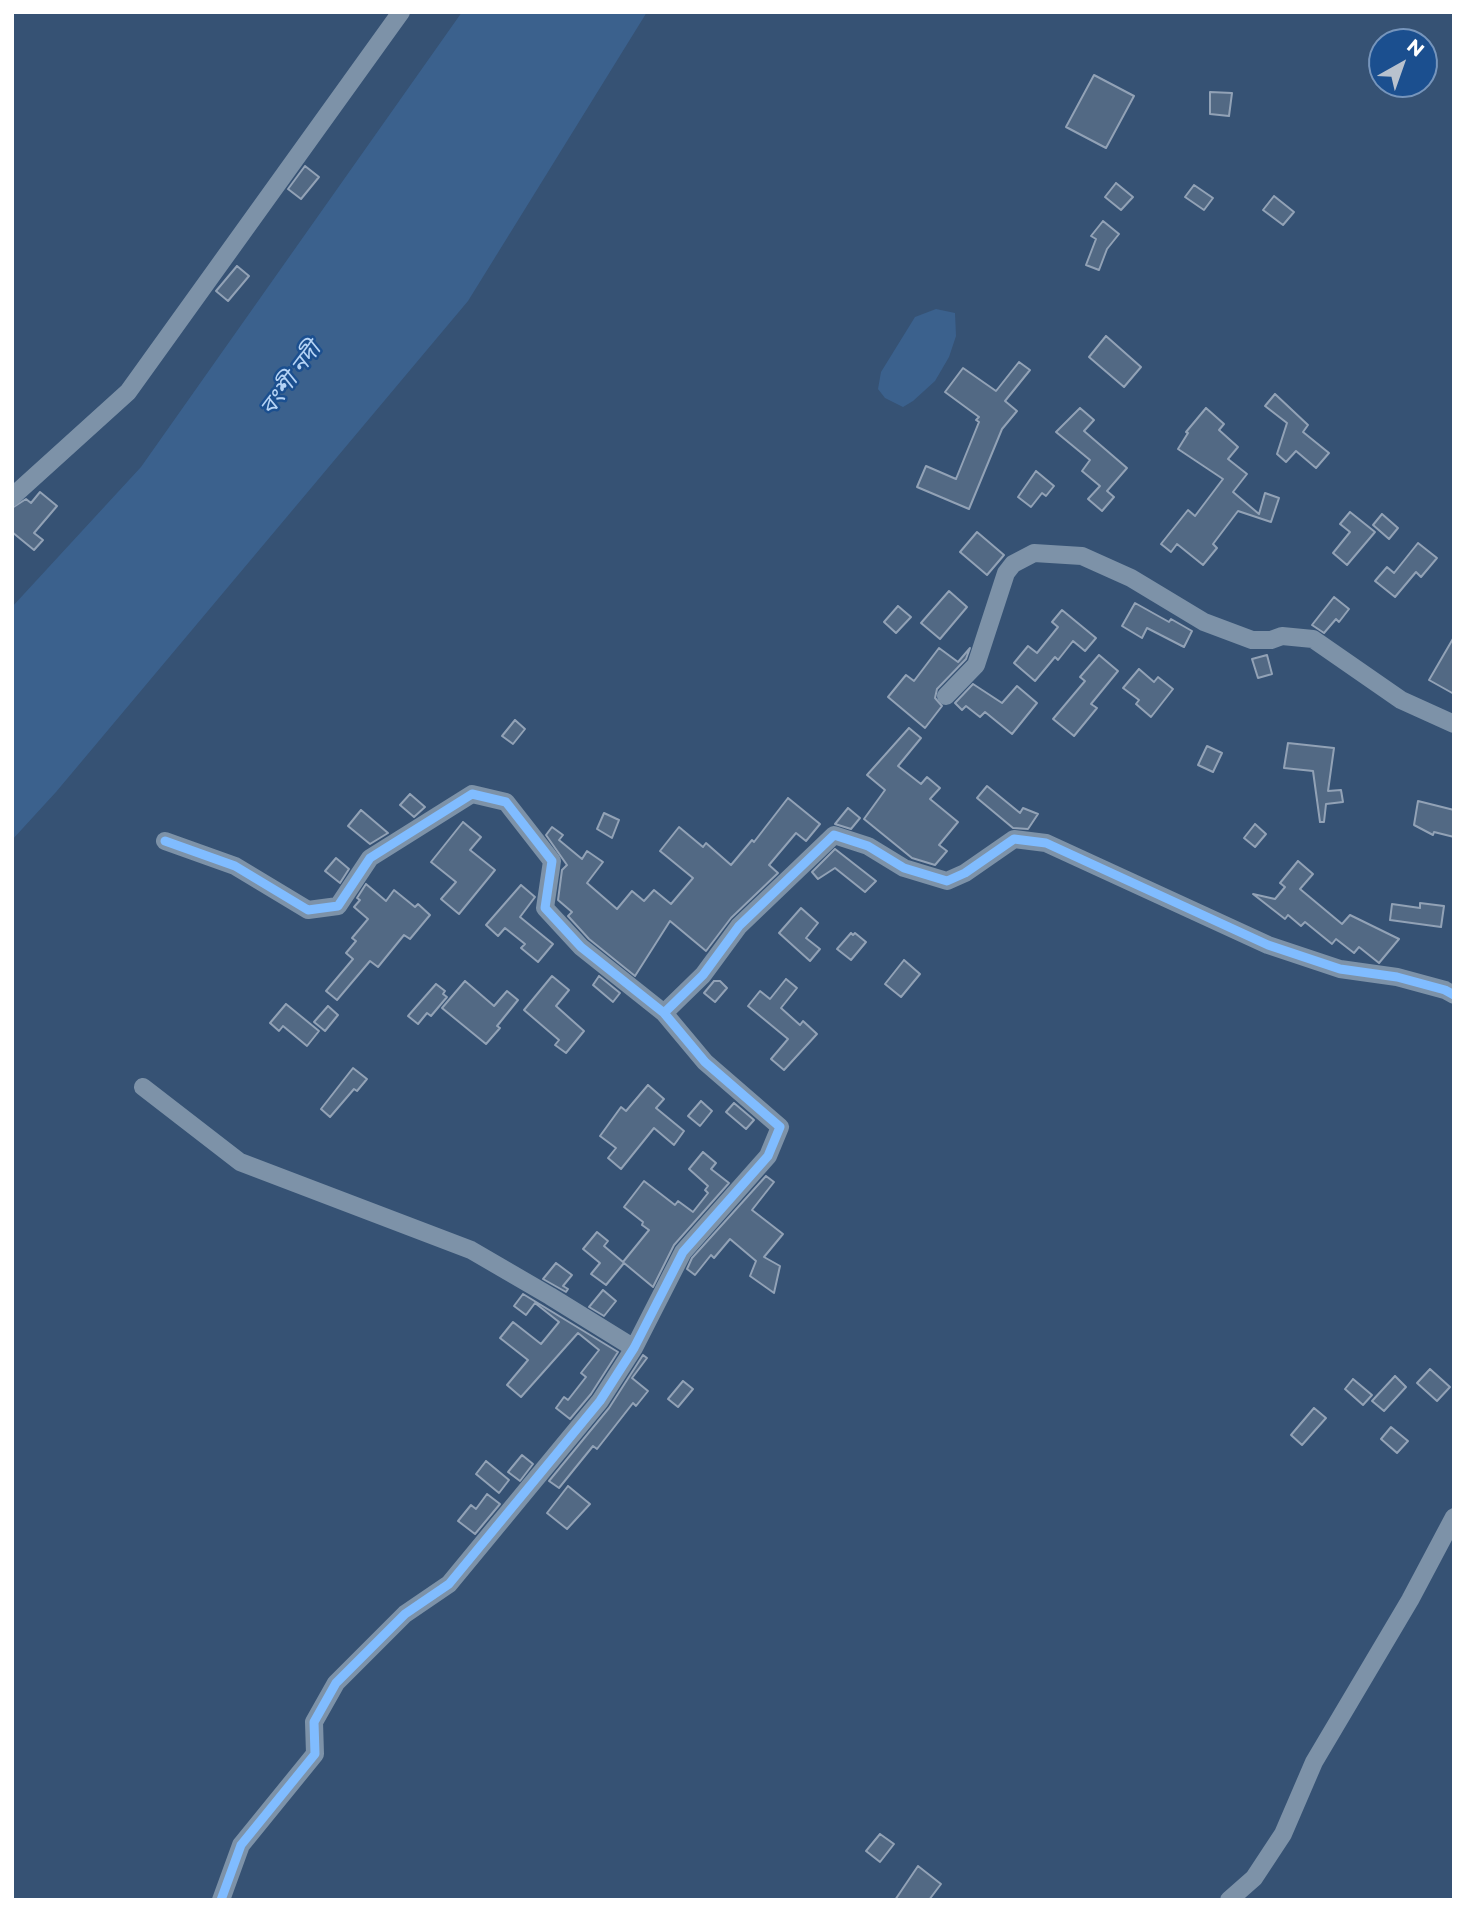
<!DOCTYPE html>
<meta charset="utf-8">
<style>
body{margin:0}
#map{position:relative;width:1466px;height:1912px;overflow:hidden;background:#365274;font-family:Montserrat,sans-serif}
canvas{display:block}
.frame{position:absolute;inset:0;border:14px solid #fff;pointer-events:none}
.north{position:absolute;left:1368px;top:28px;width:70px;height:70px;box-sizing:border-box;background:#1b4f8f;border:2px solid #7695bc;border-radius:50%;rotate:40deg;font-size:19px;font-weight:700;line-height:28px;text-align:center;color:#fff}
.north::after{content:'';display:block;margin:auto;width:24px;height:32px;background:#b9c2ce;clip-path:polygon(50% 0,100% 100%,50% 72%,0 100%)}
</style>
<div id="map">
<canvas width="1466" height="1912"></canvas>
<div class="frame"></div>
<div class="north">N</div>
</div>
<script>
const context = document.querySelector('canvas').getContext('2d');
context.lineJoin = 'round';
function fillPath(path, color) {
  context.fillStyle = color;
  context.fill(path, 'evenodd');
}
function poly(rows) {
  const path = new Path2D();
  for (const r of rows) {
    path.moveTo(r[0], r[1]);
    for (let i = 2; i < r.length; i += 2) path.lineTo(r[i], r[i + 1]);
  }
  return path;
}
function stroke(path, color, width, dash) {
  context.strokeStyle = color;
  context.lineWidth = width;
  context.lineCap = dash ? 'butt' : 'round';
  context.setLineDash(dash || []);
  context.stroke(path);
}
function write(font, color, halo, rows, align = 'center') {
  context.font = font + ' Montserrat,"Noto Sans Bengali",sans-serif';
  context.lineWidth = 5;
  context.setLineDash([]);
  context.textBaseline = 'middle';
  context.strokeStyle = halo;
  context.fillStyle = color;
  for (const [text, x, y, turn = 0] of rows) {
    context.save();
    context.translate(x, y);
    context.rotate((+turn || 0) * Math.PI / 180);
    context.textAlign = isNaN(turn) ? turn : align;
    if (halo) context.strokeText(text, 0, 0);
    context.fillText(text, 0, 0);
    context.restore();
  }
}
fillPath(poly([
 [462,12,647,12,468,301,56,792,12,840,12,607,141,467],
 [936,309,955,313,956,336,949,357,935,381,913,401,903,407,885,398,878,389,881,372,915,317]
]), '#3b618d');
const building = poly([
 [1094,75,1134,96,1106,148,1066,127,1094,75],
 [1210,92,1232,93,1229,116,1210,114,1210,92],
 [305,166,319,177,301,199,288,189,305,166],
 [1116,183,1133,197,1121,210,1105,197,1116,183],
 [1194,185,1213,198,1204,210,1185,197,1194,185],
 [1274,196,1294,212,1283,225,1263,210,1274,196],
 [1103,221,1119,234,1107,249,1099,270,1086,265,1096,239,1091,236,1103,221],
 [237,266,249,276,228,301,216,291,237,266],
 [1106,336,1141,367,1124,387,1089,357,1106,336],
 [1019,362,1030,370,1005,401,1017,411,1002,429,969,509,917,487,926,466,956,479,979,422,976,420,979,417,945,392,963,368,996,391,1019,362],
 [1275,394,1308,425,1303,432,1329,453,1316,468,1296,451,1286,462,1277,454,1287,423,1265,406,1275,394],
 [1080,408,1094,420,1084,431,1127,468,1107,491,1114,497,1102,511,1088,499,1100,486,1082,471,1090,460,1056,432,1080,408],
 [1206,408,1224,424,1219,430,1238,447,1228,459,1247,474,1233,492,1259,514,1265,493,1279,498,1271,522,1238,511,1213,544,1217,548,1203,565,1177,544,1171,552,1161,544,1188,510,1195,516,1223,479,1178,449,1188,433,1186,432,1206,408],
 [1036,471,1054,486,1046,496,1042,493,1031,507,1018,497,1036,471],
 [40,492,57,506,34,533,43,540,34,550,12,532,12,508,26,499,31,503,40,492],
 [1350,512,1375,532,1347,565,1333,553,1350,532,1340,524,1350,512],
 [1382,514,1398,528,1389,539,1373,525,1382,514],
 [977,532,1004,555,987,575,960,552,977,532],
 [1418,543,1437,558,1421,577,1416,572,1395,597,1375,581,1387,567,1394,573,1418,543],
 [949,591,967,607,940,639,921,623,949,591],
 [1334,597,1349,609,1339,622,1336,619,1324,633,1312,625,1334,597],
 [1135,603,1169,622,1171,619,1192,631,1184,647,1147,628,1142,638,1122,626,1135,603],
 [898,606,911,617,896,633,884,622,898,606],
 [1062,610,1096,638,1085,651,1073,641,1058,660,1055,657,1035,681,1014,663,1028,646,1037,653,1058,627,1052,622,1062,610],
 [1454,637,1454,694,1429,680,1454,637],
 [939,648,958,662,970,648,966,659,937,689,935,698,942,706,925,728,888,697,906,675,914,681,939,648],
 [1099,655,1118,671,1091,704,1097,708,1074,736,1053,719,1085,681,1080,677,1099,655],
 [1267,655,1272,674,1258,678,1252,659,1267,655],
 [1139,669,1154,682,1158,677,1173,689,1151,717,1136,704,1139,700,1123,688,1139,669],
 [973,684,1002,703,1017,686,1037,703,1012,734,985,712,980,717,966,706,962,710,955,703,973,684],
 [515,720,525,729,513,744,502,736,515,720],
 [909,728,921,738,898,766,921,784,927,777,940,788,930,799,958,822,939,845,947,851,935,865,912,858,864,819,885,790,867,775,909,728],
 [1288,743,1334,748,1328,791,1341,790,1343,802,1326,804,1324,822,1320,822,1313,771,1284,768,1288,743],
 [1207,746,1222,753,1213,772,1198,765,1207,746],
 [987,786,1020,813,1023,808,1038,814,1028,829,1013,828,977,798,987,786],
 [410,794,425,807,414,817,400,805,410,794],
 [788,798,820,824,806,841,796,833,769,865,778,873,731,918,706,951,670,921,635,976,589,939,568,916,572,912,558,900,562,870,567,865,546,835,552,827,563,835,559,840,582,859,587,851,603,862,587,883,617,909,632,891,644,901,654,890,671,904,693,878,660,851,679,827,703,847,706,843,731,865,752,840,754,842,788,798],
 [1418,801,1454,810,1454,837,1434,832,1433,835,1414,825,1418,801],
 [848,808,860,818,851,829,835,824,848,808],
 [361,810,388,833,370,844,348,826,361,810],
 [604,813,619,820,612,838,597,829,604,813],
 [463,822,481,837,470,850,495,870,459,914,441,899,456,882,431,862,463,822],
 [1255,824,1266,834,1255,847,1244,838,1255,824],
 [835,849,876,881,865,892,835,868,818,879,812,872,835,849],
 [336,858,349,869,340,883,325,871,336,858],
 [1298,861,1313,874,1300,889,1342,924,1350,915,1399,939,1379,963,1359,947,1354,953,1336,939,1332,944,1305,922,1301,926,1288,915,1285,919,1253,894,1275,899,1285,887,1280,883,1298,861],
 [366,884,386,901,394,890,415,907,418,904,430,915,410,939,404,935,378,967,370,961,337,1000,326,991,353,959,346,953,356,941,352,938,368,919,354,907,360,900,357,898,366,884],
 [521,885,535,897,520,917,553,944,538,962,521,948,525,944,505,928,498,936,486,925,521,885],
 [1420,903,1444,906,1441,927,1390,920,1392,904,1420,908,1420,903],
 [801,908,818,923,806,938,820,949,810,961,779,933,801,908],
 [851,933,853,935,855,933,866,942,851,960,837,949,851,933],
 [904,960,920,974,901,997,885,984,904,960],
 [552,976,569,990,556,1006,584,1031,566,1053,555,1045,559,1040,524,1010,552,976],
 [599,976,620,993,613,1002,593,985,599,976],
 [786,979,797,988,781,1008,800,1025,803,1021,817,1034,784,1070,771,1059,788,1039,748,1006,760,991,770,999,786,979],
 [465,981,494,1006,507,991,518,1000,497,1026,500,1028,486,1044,442,1008,465,981],
 [714,981,720,981,727,988,715,1002,704,993,714,981],
 [436,984,445,991,443,994,447,997,431,1016,427,1013,418,1024,408,1016,436,984],
 [286,1004,319,1031,307,1046,283,1026,279,1031,270,1023,286,1004],
 [328,1006,338,1015,325,1031,314,1022,328,1006],
 [353,1068,367,1079,357,1091,354,1089,330,1117,321,1109,353,1068],
 [648,1085,664,1099,656,1108,684,1131,674,1145,654,1128,621,1169,608,1158,616,1148,600,1136,621,1107,626,1111,648,1085],
 [701,1101,712,1111,700,1126,688,1116,701,1101],
 [734,1103,754,1120,746,1129,726,1112,734,1103],
 [703,1152,716,1163,711,1169,729,1183,674,1245,653,1287,624,1263,606,1285,591,1274,600,1263,583,1249,597,1232,608,1241,604,1246,623,1262,649,1230,642,1225,643,1222,624,1207,644,1181,675,1205,678,1201,693,1212,708,1193,705,1190,708,1186,689,1169,703,1152],
 [766,1176,774,1182,752,1210,783,1234,764,1257,780,1266,774,1293,750,1276,756,1261,730,1239,714,1258,711,1255,695,1275,687,1269,692,1258,766,1176],
 [556,1263,572,1275,563,1286,568,1289,566,1292,543,1279,556,1263],
 [603,1290,616,1301,604,1316,589,1307,603,1290],
 [523,1294,618,1352,591,1394,570,1419,556,1408,564,1397,568,1400,586,1377,581,1373,599,1350,578,1333,521,1397,507,1385,528,1360,500,1338,513,1322,541,1344,559,1322,535,1303,526,1315,514,1306,523,1294],
 [643,1355,647,1358,632,1378,648,1391,636,1406,633,1403,597,1449,593,1446,559,1488,549,1481,609,1408,643,1355],
 [1430,1369,1450,1387,1437,1401,1417,1383,1430,1369],
 [1395,1376,1406,1387,1384,1411,1372,1401,1395,1376],
 [1353,1379,1372,1395,1363,1405,1345,1389,1353,1379],
 [683,1381,693,1389,678,1407,668,1399,683,1381],
 [1314,1408,1326,1418,1302,1445,1291,1435,1314,1408],
 [1391,1427,1408,1441,1397,1453,1381,1439,1391,1427],
 [522,1455,533,1464,520,1481,508,1472,522,1455],
 [486,1461,509,1480,499,1493,476,1474,486,1461],
 [568,1486,590,1504,567,1529,547,1513,568,1486],
 [487,1494,500,1504,475,1534,458,1521,471,1505,476,1509,487,1494],
 [880,1834,894,1844,880,1862,866,1851,880,1834],
 [918,1866,941,1884,929,1900,895,1900,918,1866]
]);
fillPath(building, '#526984');
stroke(building, '#92a2b6', 2);
stroke(poly([
 [12,497,128,392,401,12],
 [946,696,976,665,1006,573,1013,564,1034,553,1082,556,1131,578,1204,622,1252,640,1271,640,1282,636,1313,639,1401,700,1454,724],
 [165,841,235,866,308,910,338,906,370,858,472,794,506,802,552,861,545,908,581,947,664,1013],
 [143,1087,240,1162,471,1250,550,1296,634,1348],
 [221,1900,241,1845,315,1754,314,1722,336,1683,405,1614,449,1584,600,1401,634,1348,683,1252,768,1156,780,1127,705,1062,664,1013,703,975,739,926,834,835,868,846,904,868,947,881,965,873,1014,839,1046,843,1268,945,1340,969,1397,977,1445,990,1454,995],
 [1229,1900,1254,1878,1283,1834,1314,1762,1410,1600,1454,1517]
]), '#7d92a8', 18);
stroke(poly([
 [165,841,235,866,308,910,338,906,370,858,472,794,506,802,552,861,545,908,581,947,664,1013],
 [221,1900,241,1845,315,1754,314,1722,336,1683,405,1614,449,1584,600,1401,634,1348,683,1252,768,1156,780,1127,705,1062,664,1013,703,975,739,926,834,835,868,846,904,868,947,881,965,873,1014,839,1046,843,1268,945,1340,969,1397,977,1445,990,1454,995]
]), '#80bcff', 9);
write('italic 23px', '#b5d3f5', '#1b4f8f', [
 ["বংশী নদী",291,379,-53]
]);
</script>
